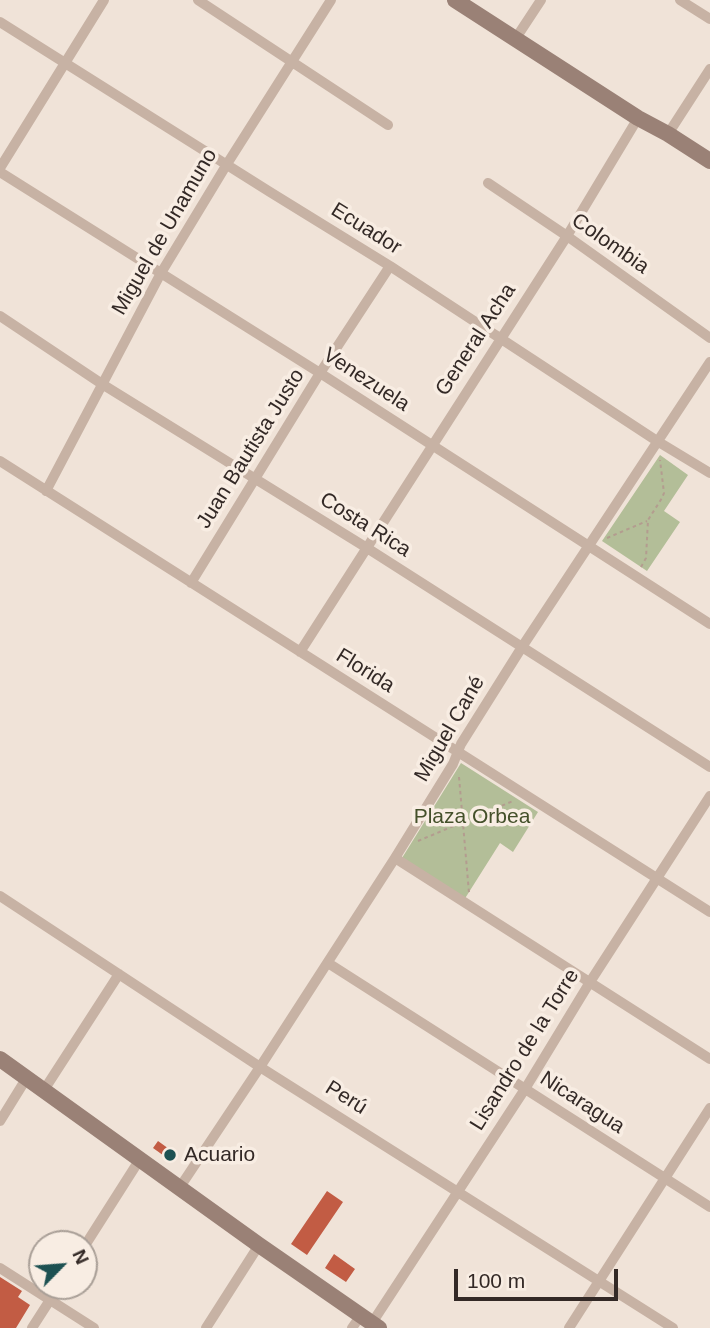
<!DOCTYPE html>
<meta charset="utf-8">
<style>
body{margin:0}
#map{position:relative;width:710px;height:1328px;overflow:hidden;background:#f0e3d8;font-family:Arial,sans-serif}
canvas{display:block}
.north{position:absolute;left:28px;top:1230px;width:70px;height:70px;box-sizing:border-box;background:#f8ede3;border:2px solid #a99f97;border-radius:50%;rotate:65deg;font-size:19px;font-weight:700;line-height:28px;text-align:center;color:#332926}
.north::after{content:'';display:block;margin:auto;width:24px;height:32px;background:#1d5152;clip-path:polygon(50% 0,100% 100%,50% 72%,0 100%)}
.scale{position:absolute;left:454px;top:1269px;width:164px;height:32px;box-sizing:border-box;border:4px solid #332926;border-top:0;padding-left:9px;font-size:21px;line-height:24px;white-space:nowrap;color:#332926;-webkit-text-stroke:5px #f8ede3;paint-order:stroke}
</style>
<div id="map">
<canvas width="710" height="1328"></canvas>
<div class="north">N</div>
<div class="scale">100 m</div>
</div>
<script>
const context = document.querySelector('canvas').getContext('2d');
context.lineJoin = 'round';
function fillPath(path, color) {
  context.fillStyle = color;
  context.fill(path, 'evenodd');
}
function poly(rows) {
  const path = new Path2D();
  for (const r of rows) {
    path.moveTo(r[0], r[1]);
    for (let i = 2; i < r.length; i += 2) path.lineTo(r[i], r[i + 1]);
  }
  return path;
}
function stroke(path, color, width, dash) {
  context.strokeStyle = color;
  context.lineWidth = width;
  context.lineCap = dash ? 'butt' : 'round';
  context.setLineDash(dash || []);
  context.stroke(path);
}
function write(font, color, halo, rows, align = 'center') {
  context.font = font + ' Arial,sans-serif';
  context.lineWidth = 7;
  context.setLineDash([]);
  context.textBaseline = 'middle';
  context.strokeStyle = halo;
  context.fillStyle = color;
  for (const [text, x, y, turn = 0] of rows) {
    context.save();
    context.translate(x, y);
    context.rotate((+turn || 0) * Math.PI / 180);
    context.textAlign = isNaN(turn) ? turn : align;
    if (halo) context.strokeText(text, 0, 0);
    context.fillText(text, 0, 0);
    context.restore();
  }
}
fillPath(poly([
 [660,455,688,475,664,511,680,522,647,571,602,541],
 [461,763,538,812,513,852,500,843,464,900,402,858]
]), '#b3be98');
fillPath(poly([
 [158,1141,176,1154,175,1156,167,1158,153,1148],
 [327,1191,343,1202,307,1255,291,1244],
 [334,1254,355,1269,346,1282,325,1268],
 [0,1277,22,1291,18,1297,30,1305,16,1328,0,1328]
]), '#c25c44');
stroke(poly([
 [607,538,647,521],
 [641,567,646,558,648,520,662,498,664,493,660,460],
 [459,777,469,893],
 [418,841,513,801]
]), '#b39c8f', 2, [3.5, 3.5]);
stroke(poly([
 [198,0,388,125],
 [680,0,710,19],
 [0,22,270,192,390,266,657,441,710,473],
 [516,38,541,0],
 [668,134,710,69],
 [0,168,104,0],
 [0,172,320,373,710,624],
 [488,183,567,236,710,338],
 [0,316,102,384,367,548,710,767],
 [0,461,710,912],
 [46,491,161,273,227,164,331,0],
 [191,583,320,373,390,266],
 [300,652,567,236,638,118],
 [395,858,710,1059],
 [0,896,260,1067,673,1328],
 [328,963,710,1207],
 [44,1090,119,974],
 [0,1121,26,1079],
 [180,1187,260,1067,395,858,453,764,461,744,522,647,710,362],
 [84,1247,140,1159],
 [0,1268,94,1328],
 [372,1323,525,1089,590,982,710,796],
 [32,1328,59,1286],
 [206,1328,259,1245],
 [352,1328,361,1315],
 [569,1328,710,1108]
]), '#c7b2a4', 10);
stroke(poly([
 [455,0,638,118,668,134,710,161],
 [0,1059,259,1245,379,1328]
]), '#9a8176', 16);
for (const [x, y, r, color] of [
 [170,1155,7,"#1d5152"]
]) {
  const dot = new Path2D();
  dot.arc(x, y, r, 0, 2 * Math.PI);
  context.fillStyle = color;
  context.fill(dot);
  stroke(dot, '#f8ede3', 2.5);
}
write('21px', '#332926', '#f8ede3', [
 ["Ecuador",366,229,32],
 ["Miguel de Unamuno",165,232,-60],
 ["Colombia",610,244,35],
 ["General Acha",476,340,-57],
 ["Venezuela",366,380,33],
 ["Juan Bautista Justo",251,449,-58],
 ["Costa Rica",365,525,32],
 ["Florida",365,671,32],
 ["Miguel Cané",450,729,-60],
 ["Lisandro de la Torre",525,1050,-58],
 ["Perú",346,1098,32],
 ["Nicaragua",582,1103,33]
]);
write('21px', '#44502a', '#f8ede3', [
 ["Plaza Orbea",472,817]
]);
write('21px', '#332926', '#f8ede3', [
 ["Acuario",184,1155]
], 'left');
</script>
